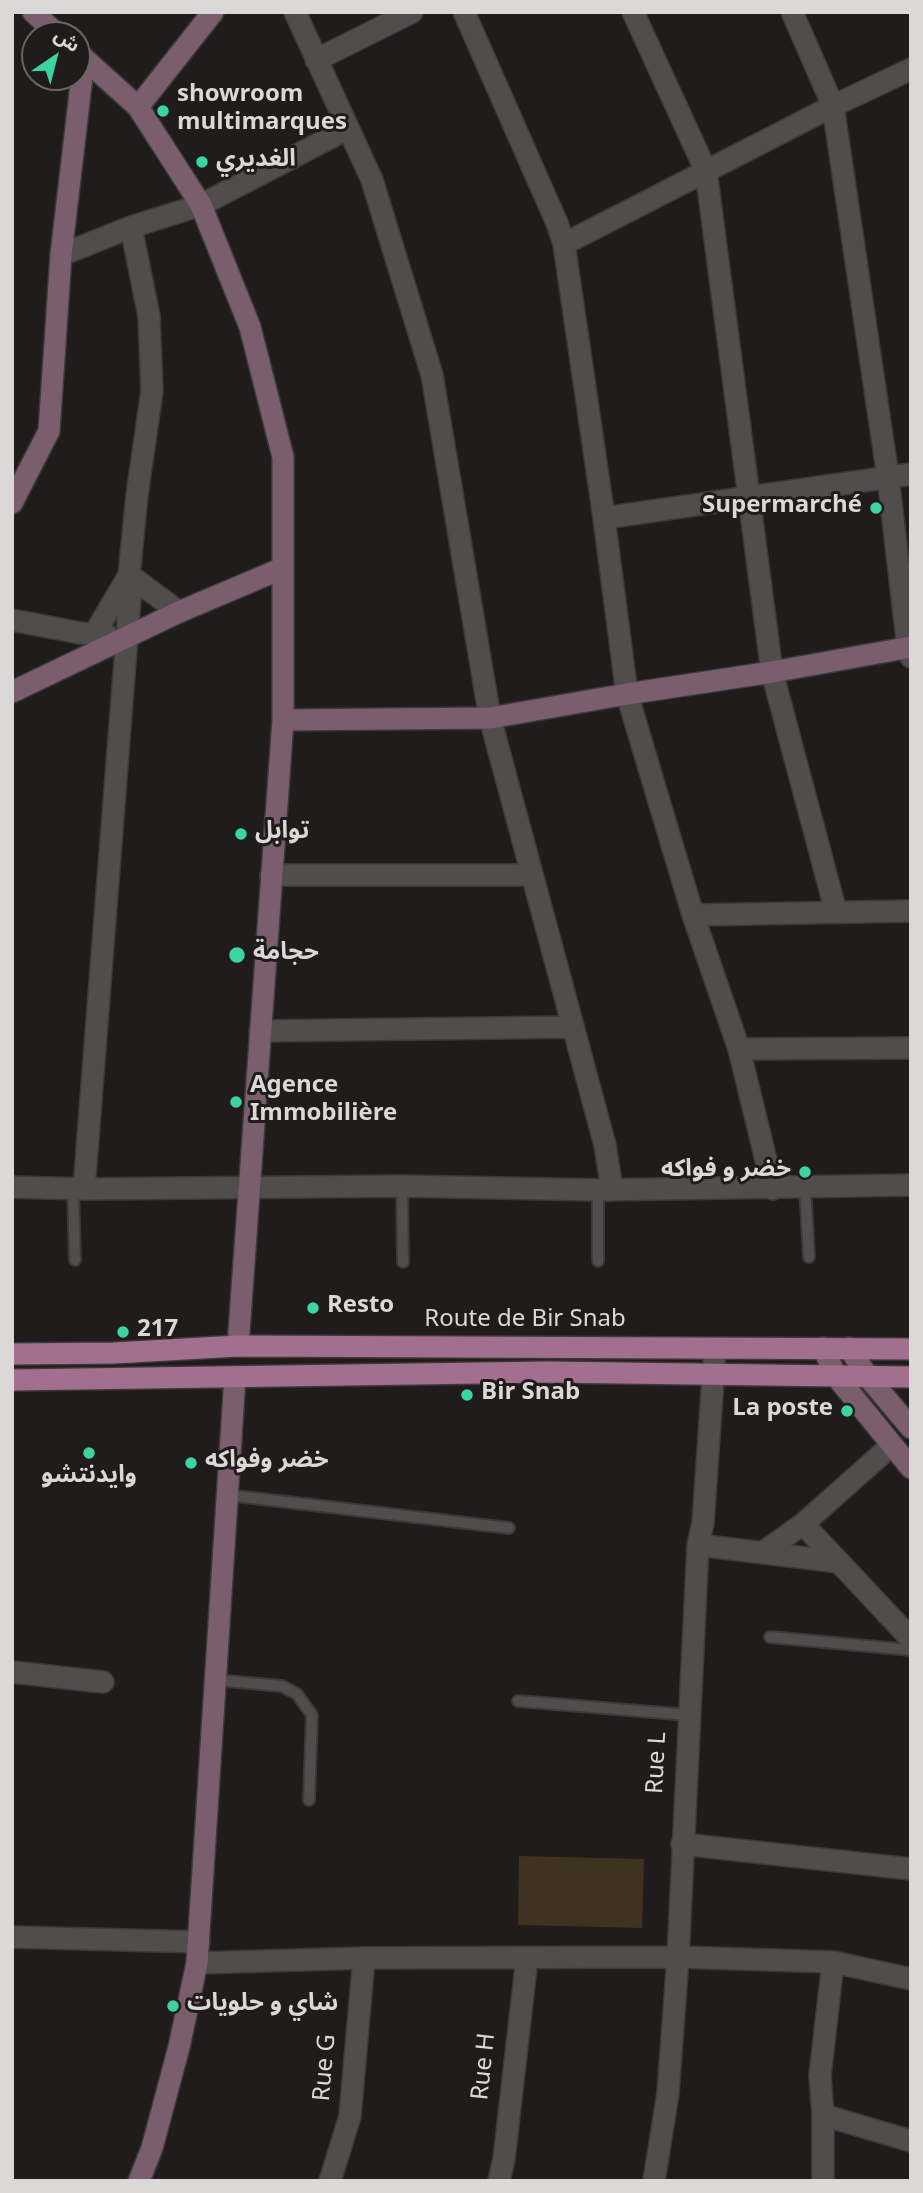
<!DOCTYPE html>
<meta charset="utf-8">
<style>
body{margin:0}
#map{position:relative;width:923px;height:2193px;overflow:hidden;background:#201c1c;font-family:Georgia,"Noto Sans Arabic",serif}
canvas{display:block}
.frame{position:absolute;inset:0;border:14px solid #dbd8d8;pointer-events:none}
.north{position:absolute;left:21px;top:21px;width:70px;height:70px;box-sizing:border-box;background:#201c1c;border:2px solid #6b6767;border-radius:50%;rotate:35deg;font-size:19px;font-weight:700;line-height:28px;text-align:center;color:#dbd8d8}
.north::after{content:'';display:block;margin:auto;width:24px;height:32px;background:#3dd4a3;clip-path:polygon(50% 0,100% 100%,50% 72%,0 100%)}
</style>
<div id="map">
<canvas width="923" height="2193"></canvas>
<div class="frame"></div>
<div class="north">ش</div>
</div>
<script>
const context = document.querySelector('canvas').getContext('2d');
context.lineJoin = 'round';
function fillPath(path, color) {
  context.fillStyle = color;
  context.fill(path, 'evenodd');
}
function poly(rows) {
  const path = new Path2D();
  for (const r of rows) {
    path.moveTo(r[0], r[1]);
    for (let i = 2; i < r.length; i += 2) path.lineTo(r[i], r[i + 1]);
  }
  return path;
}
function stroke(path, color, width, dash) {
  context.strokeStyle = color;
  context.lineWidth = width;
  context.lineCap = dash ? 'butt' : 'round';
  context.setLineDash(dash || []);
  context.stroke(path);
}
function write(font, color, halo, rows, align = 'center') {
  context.font = font + ' Georgia,"Noto Sans Arabic",serif';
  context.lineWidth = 6;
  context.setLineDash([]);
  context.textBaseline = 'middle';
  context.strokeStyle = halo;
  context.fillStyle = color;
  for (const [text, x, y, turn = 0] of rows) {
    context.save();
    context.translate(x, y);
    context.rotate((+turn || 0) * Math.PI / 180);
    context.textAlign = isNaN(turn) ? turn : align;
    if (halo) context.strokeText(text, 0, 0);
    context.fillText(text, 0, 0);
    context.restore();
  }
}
fillPath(poly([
 [519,1856,644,1859,642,1928,518,1925]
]), '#3f3220');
const lane = poly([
 [402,1186,403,1262],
 [805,1186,809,1257],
 [73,1188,75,1260],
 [598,1261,598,1190],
 [227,1495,509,1528],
 [770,1637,911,1650],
 [215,1680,282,1686,297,1694,312,1715,309,1800],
 [518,1701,689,1715]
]);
const street = poly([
 [295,12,372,180,432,375,490,718,605,1145,612,1190],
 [464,12,557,223,564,244,604,518,627,694,693,915,739,1049,773,1189],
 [633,12,706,171,772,672,836,912],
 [792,12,833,106,888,477,908,647,911,657],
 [316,60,412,12],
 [564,244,833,106,911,69],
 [61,255,131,227,201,205,347,129],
 [604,518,911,474],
 [12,620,80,633,107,635],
 [95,633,129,575,179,612],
 [271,875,532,875],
 [693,915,911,911],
 [260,1031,573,1027],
 [739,1049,911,1048],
 [12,1187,84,1189,402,1186,598,1190,911,1185],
 [84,1189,131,584,129,575,137,495,152,391,149,316,131,227],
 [803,1524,839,1562],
 [698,1545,839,1562,911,1639],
 [762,1553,803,1524,892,1445],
 [12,1672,103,1682],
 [682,1844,911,1869],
 [12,1937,199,1942],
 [197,1963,364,1958,678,1957,833,1962,911,1979],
 [823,2115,911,2141],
 [330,2181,350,2116,364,1958],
 [499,2181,504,2159,527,1958],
 [654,2181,668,2093,678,1957,698,1545,703,1523,715,1349],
 [823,2181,823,2115,820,2076,833,1962]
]);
const secondary = poly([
 [33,12,58,35],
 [77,52,138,107,201,205,250,327,283,457,283,720,238,1346],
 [138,107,213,12],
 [12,503,49,431,61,255,84,59],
 [12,692,179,612,283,568],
 [283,720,490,718,627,694,772,672,911,647],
 [823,1348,836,1376,911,1468],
 [849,1348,868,1377,911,1428],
 [139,2181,152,2148,179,2047,197,1963,235,1377]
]);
const primary = poly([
 [12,1354,114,1353,238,1346,911,1349],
 [12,1380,548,1372,911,1377]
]);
stroke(lane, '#3b3939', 14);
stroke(street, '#3b3939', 24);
stroke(secondary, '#3b3939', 24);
stroke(primary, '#3b3939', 24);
stroke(lane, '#514d4d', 10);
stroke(street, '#514d4d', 21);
stroke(secondary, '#7a5e6e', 21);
stroke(primary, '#a26f8f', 21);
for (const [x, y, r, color] of [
 [163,111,7,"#3dd4a3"],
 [202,162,7,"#3dd4a3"],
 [876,508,7,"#3dd4a3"],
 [241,834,7,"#3dd4a3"],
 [237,955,9,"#3dd4a3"],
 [236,1102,7,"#3dd4a3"],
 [805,1172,7,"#3dd4a3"],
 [313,1308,7,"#3dd4a3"],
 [123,1332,7,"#3dd4a3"],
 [467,1395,7,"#3dd4a3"],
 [847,1411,7,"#3dd4a3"],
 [89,1453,7,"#3dd4a3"],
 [191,1463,7,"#3dd4a3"],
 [173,2006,7,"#3dd4a3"]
]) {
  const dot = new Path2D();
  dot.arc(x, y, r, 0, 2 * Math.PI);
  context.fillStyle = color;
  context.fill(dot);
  stroke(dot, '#201c1c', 2.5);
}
write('bold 24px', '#dbd8d8', '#201c1c', [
 ["showroom",177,97],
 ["multimarques",177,125],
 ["الغديري",216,162],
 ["Supermarché",862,508,"right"],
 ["توابل",255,834],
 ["حجامة",253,955],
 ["Agence",250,1088],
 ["Immobilière",250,1116],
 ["خضر و فواكه",791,1172,"right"],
 ["Resto",327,1308],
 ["217",137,1332],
 ["Bir Snab",481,1395],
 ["La poste",833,1411,"right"],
 ["خضر وفواكه",205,1463],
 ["وايدنتشو",89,1478,"center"],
 ["شاي و حلويات",187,2006]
], 'left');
write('24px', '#dbd8d8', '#201c1c', [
 ["Route de Bir Snab",525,1322],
 ["Rue L",660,1763,-87],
 ["Rue H",487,2067,-84],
 ["Rue G",328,2068,-85]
]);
</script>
